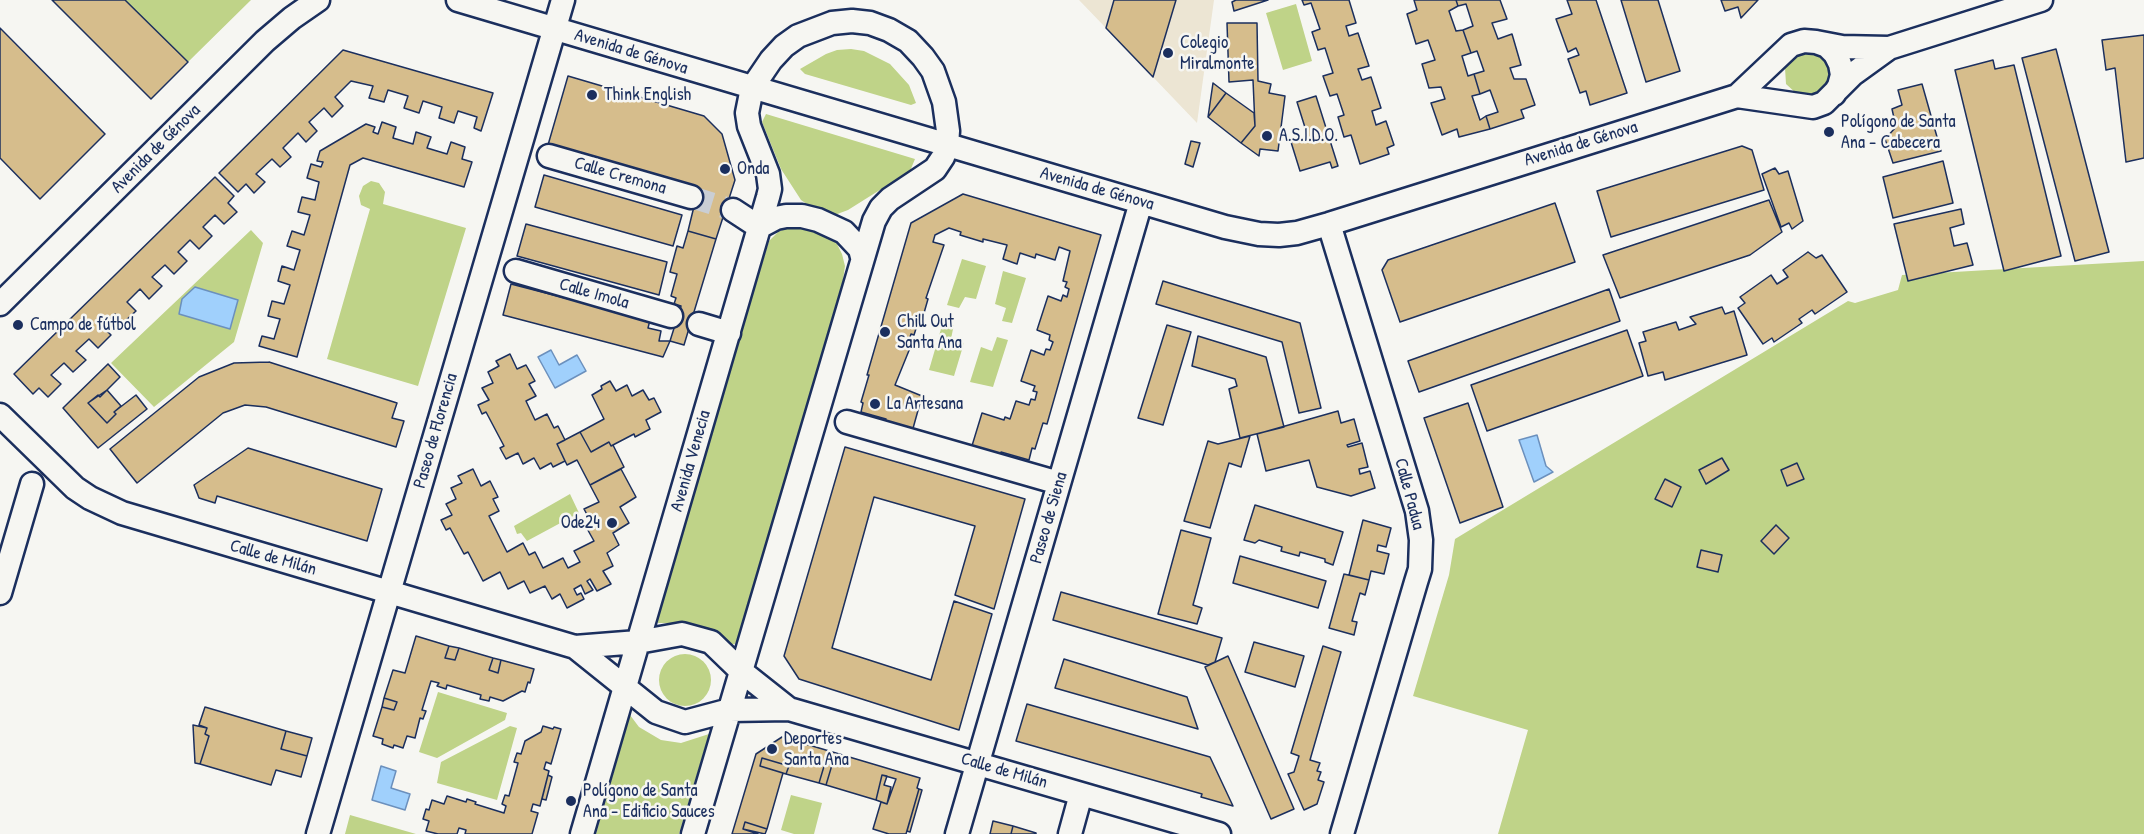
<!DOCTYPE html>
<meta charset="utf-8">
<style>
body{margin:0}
canvas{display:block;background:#f6f6f2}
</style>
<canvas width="2144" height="834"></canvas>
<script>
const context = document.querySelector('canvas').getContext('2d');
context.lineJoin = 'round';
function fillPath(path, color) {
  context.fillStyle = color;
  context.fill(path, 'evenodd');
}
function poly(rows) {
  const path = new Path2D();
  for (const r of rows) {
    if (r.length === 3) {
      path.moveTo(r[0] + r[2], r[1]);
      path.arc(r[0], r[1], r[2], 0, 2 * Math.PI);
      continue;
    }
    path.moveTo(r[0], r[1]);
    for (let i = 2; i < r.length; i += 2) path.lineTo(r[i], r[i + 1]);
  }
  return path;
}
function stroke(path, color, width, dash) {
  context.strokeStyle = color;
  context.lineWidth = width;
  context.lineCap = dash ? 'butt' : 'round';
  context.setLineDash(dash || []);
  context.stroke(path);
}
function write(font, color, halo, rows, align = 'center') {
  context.font = font + ' "Patrick Hand",sans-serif';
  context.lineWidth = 5;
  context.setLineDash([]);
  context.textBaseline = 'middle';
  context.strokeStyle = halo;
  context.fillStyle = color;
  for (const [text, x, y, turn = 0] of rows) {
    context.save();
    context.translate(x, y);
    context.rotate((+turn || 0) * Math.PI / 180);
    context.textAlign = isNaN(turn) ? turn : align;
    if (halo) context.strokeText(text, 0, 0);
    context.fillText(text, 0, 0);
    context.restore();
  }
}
fillPath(poly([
 [1079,0,1214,0,1197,123,1153,77]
]), '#ece5d3');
fillPath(poly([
 [125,0,251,0,188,62],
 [1296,4,1312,61,1283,70,1266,13],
 [851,49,864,51,890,64,909,85,916,103,911,105,805,74,800,69,826,54,837,50],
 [1800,51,1822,54,1832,68,1830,84,1816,97,1798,95,1786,84,1785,68,1788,61],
 [766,114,915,159,910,171,848,210,832,216,817,211,801,200,781,169,762,122],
 [371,181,379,183,385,192,383,204,466,228,418,386,327,359,370,209,361,205,359,196,363,186],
 [802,225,829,234,837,244,842,254,845,266,843,280,741,630,735,644,728,645,711,631,699,625,688,623,658,623,658,607,769,241,778,232,789,227],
 [251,230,263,243,234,342,154,407,111,363],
 [962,259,986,266,976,299,965,297,959,308,947,305],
 [2144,261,2144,834,1498,834,1528,730,1413,696,1449,575,1455,539,1848,301,1855,303,1898,290,1902,275],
 [1003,271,1026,278,1012,323,1002,321,1006,308,995,304],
 [943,322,954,324,951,339,964,343,954,376,929,370],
 [997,337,1008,340,993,387,970,382,981,347,992,351],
 [570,494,579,513,527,541,521,533,517,534,514,526],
 [685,680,26],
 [438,692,507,713,505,720,437,758,419,752],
 [630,715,639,727,661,740,681,743,709,734,679,834,596,834],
 [510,726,517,728,497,800,437,783,441,762],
 [791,795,822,803,814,834,794,834,781,830],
 [350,815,416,834,345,834]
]), '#bfd388');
const water = poly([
 [195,287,238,300,230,329,179,314,182,299,195,287],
 [551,350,559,365,577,355,586,371,555,388,538,357,551,350],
 [1537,435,1546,466,1553,472,1534,482,1519,440,1537,435],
 [381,766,396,771,391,788,410,794,405,810,372,800,381,766]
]);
fillPath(water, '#a0d0fc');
stroke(water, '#6b90bd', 1.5);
const building = poly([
 [52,0,125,0,188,62,151,99,52,0],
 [1114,0,1176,0,1153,77,1106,28,1114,0],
 [1236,0,1268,0,1234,11,1232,2,1236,0],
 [1302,0,1349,0,1356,23,1346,26,1349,36,1358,33,1369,66,1358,69,1362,80,1371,77,1381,108,1372,111,1376,125,1386,121,1394,145,1387,148,1389,154,1360,164,1351,135,1344,137,1338,117,1344,115,1337,94,1330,96,1323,76,1333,73,1325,48,1318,50,1312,32,1320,29,1311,3,1304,5,1302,0],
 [1414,0,1456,0,1458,6,1449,11,1456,31,1463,30,1471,53,1462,56,1468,76,1474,74,1480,94,1472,96,1480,120,1486,116,1490,129,1459,137,1457,129,1442,135,1431,103,1445,99,1441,87,1429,88,1422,64,1435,60,1428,40,1416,44,1407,14,1417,10,1414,0],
 [1456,0,1500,0,1507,19,1492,23,1498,39,1512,34,1521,65,1510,68,1514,79,1526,79,1535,105,1521,110,1524,118,1490,129,1486,116,1498,112,1490,90,1480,94,1474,74,1484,71,1477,51,1471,53,1463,30,1473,26,1466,4,1458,6,1456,0],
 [1567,0,1596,0,1627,93,1590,105,1586,91,1580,93,1568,59,1579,55,1576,48,1568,52,1556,19,1572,14,1567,0],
 [1621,0,1658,0,1680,71,1646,82,1621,0],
 [1721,0,1758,0,1741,18,1738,7,1725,11,1721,0],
 [1227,23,1257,23,1258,81,1271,84,1269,93,1285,96,1278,151,1260,149,1259,156,1241,143,1255,126,1253,80,1229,82,1227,23],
 [0,28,105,134,40,199,0,158,0,28],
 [2144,35,2144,158,2126,162,2115,68,2106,70,2102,40,2144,35],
 [2056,49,2109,252,2075,261,2022,58,2056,49],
 [343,50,493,93,481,131,474,128,477,117,458,111,454,123,439,118,442,107,423,101,419,113,404,108,408,96,388,90,384,102,369,98,373,86,351,81,335,97,343,106,332,117,324,108,309,122,317,131,306,142,298,133,283,148,291,157,280,167,272,159,256,174,265,182,254,193,246,184,238,192,219,173,343,50],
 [1993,60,1995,69,2014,65,2061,256,2004,271,1955,70,1993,60],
 [568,76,704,116,722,134,735,180,716,239,688,231,697,194,689,185,548,145,568,76],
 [1213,83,1226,93,1208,117,1213,83],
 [1922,84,1941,151,1893,163,1885,139,1896,127,1892,109,1902,105,1898,90,1922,84],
 [1226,93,1254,113,1255,126,1241,143,1208,117,1226,93],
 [1316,96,1338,166,1332,168,1330,162,1300,171,1291,142,1308,137,1297,102,1316,96],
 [382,122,396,127,393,138,413,144,416,132,431,137,427,148,447,154,451,142,465,147,462,159,472,162,464,187,363,158,350,165,297,357,259,346,262,336,274,339,280,319,268,316,272,301,284,304,290,285,278,281,282,266,294,270,300,250,287,246,292,231,304,235,310,215,298,212,302,197,315,200,319,182,307,178,311,164,321,167,323,162,317,161,320,151,366,124,375,127,373,132,378,134,382,122],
 [1191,141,1200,143,1193,167,1185,164,1191,141],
 [1742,146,1752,150,1764,190,1611,237,1597,191,1742,146],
 [1943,161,1953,203,1893,218,1883,177,1943,161],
 [1775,168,1779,174,1788,171,1803,221,1792,229,1789,223,1781,227,1762,174,1775,168],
 [544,175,682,215,673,246,535,207,544,175],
 [215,177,234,196,228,203,237,212,224,224,215,215,203,227,212,236,199,249,190,240,178,252,187,261,174,274,165,265,152,277,162,286,149,299,140,289,127,302,136,311,123,323,115,314,102,326,111,335,98,348,89,339,76,351,86,360,73,372,64,363,51,375,61,384,48,397,39,388,33,394,14,374,215,177],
 [963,194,1101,235,1047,424,1043,423,1035,449,1032,448,1029,460,1001,452,999,457,971,449,982,413,1004,420,1005,417,1010,419,1016,401,1029,405,1031,399,1035,400,1037,392,1033,391,1035,386,1021,381,1031,350,1044,355,1046,349,1050,350,1053,342,1049,340,1050,335,1037,330,1048,296,1061,301,1063,295,1067,297,1069,289,1065,287,1067,282,1063,281,1070,251,1059,247,1055,260,1036,254,1035,258,1020,253,1017,264,1003,259,1007,245,983,239,983,242,960,235,961,232,949,228,935,235,933,242,944,245,926,298,928,299,922,320,919,319,914,335,911,334,907,347,910,348,895,385,922,396,912,432,884,423,886,419,861,412,863,403,861,402,869,375,867,375,911,223,963,194],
 [1769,200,1782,232,1750,255,1620,298,1603,255,1769,200],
 [1555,203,1575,262,1400,322,1382,270,1388,260,1555,203],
 [1961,209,1964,224,1950,228,1954,246,1967,243,1973,265,1908,281,1894,224,1961,209],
 [526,224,667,262,659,295,517,256,526,224],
 [688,231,716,239,684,345,670,341,681,306,674,304,676,298,671,296,677,274,670,272,677,246,683,248,688,231],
 [1808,252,1816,258,1822,255,1847,292,1815,314,1812,310,1799,319,1802,323,1774,342,1772,338,1763,344,1738,308,1745,303,1740,297,1771,275,1777,284,1788,277,1783,270,1808,252],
 [1163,281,1300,323,1321,408,1299,413,1282,342,1156,304,1163,281],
 [511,284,650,320,648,328,661,331,659,341,670,341,663,357,503,315,511,284],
 [1609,289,1620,321,1419,392,1408,361,1609,289],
 [1722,307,1725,314,1734,311,1747,355,1665,380,1663,372,1648,376,1639,343,1646,341,1643,332,1676,322,1679,330,1696,324,1690,317,1722,307],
 [1167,325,1191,332,1163,425,1138,418,1167,325],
 [1627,330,1643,376,1487,431,1471,385,1627,330],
 [1198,336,1266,357,1284,427,1240,438,1229,389,1237,386,1235,379,1192,366,1198,336],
 [510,354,517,369,526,365,535,381,529,384,536,396,526,401,535,420,547,414,554,428,558,426,565,440,557,444,565,461,553,467,551,463,540,469,534,458,523,464,518,453,506,459,500,448,504,446,486,412,482,414,478,405,489,400,482,388,493,383,488,372,499,366,496,361,510,354],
 [269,362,397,403,392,418,404,421,396,447,266,407,245,405,223,413,137,483,110,449,199,377,234,363,269,362],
 [108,364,120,377,100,397,98,395,88,403,107,423,116,414,114,412,136,395,147,409,98,448,63,408,108,364],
 [610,381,616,391,627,385,632,396,643,390,649,400,654,398,661,412,646,420,650,429,635,437,634,434,611,446,609,442,591,452,580,432,604,419,592,395,602,389,601,386,610,381],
 [107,390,121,406,114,412,116,414,107,423,88,403,107,390],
 [1468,403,1503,507,1460,523,1424,418,1468,403],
 [1338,411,1341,423,1354,419,1360,441,1347,445,1348,447,1362,443,1368,467,1359,469,1360,474,1370,471,1375,488,1351,496,1317,487,1309,460,1266,471,1257,434,1338,411],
 [580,432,591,452,609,442,611,446,613,445,624,467,590,485,577,460,567,465,557,444,580,432],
 [1250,436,1241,467,1229,463,1210,528,1184,521,1208,441,1218,444,1250,436],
 [845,447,1025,499,994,609,955,595,975,526,874,497,832,648,931,680,954,601,992,614,959,730,799,679,784,656,845,447],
 [248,448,382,489,367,541,217,496,215,503,199,498,194,485,248,448],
 [1722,458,1729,470,1706,484,1699,470,1722,458],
 [1797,463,1804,479,1787,486,1781,470,1797,463],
 [473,469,481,486,490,481,498,497,493,499,499,511,489,516,507,552,523,543,529,555,535,552,543,568,563,558,568,568,580,562,574,551,594,541,585,525,591,522,584,509,599,502,590,485,621,469,636,497,620,507,629,523,613,533,619,545,607,553,613,566,603,571,611,584,597,591,590,579,587,581,593,590,585,594,581,585,574,589,577,595,581,593,584,599,567,608,560,594,552,599,545,586,530,593,524,581,508,589,500,572,483,581,468,552,464,554,450,528,446,530,441,520,452,515,446,504,456,499,451,488,462,483,458,476,473,469],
 [1665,479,1681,487,1672,507,1655,499,1665,479],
 [1255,505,1343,532,1333,565,1325,562,1325,559,1300,552,1299,556,1281,551,1282,547,1259,540,1255,543,1244,540,1255,505],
 [1363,520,1391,528,1386,547,1378,545,1377,551,1389,554,1384,574,1371,571,1369,580,1349,575,1363,520],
 [1776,525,1789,538,1774,554,1761,541,1776,525],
 [1181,530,1211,538,1193,605,1202,608,1197,624,1158,614,1181,530],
 [1701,550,1722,555,1718,572,1697,567,1701,550],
 [1240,556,1326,581,1318,608,1233,583,1240,556],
 [1344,574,1369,580,1365,595,1360,593,1352,621,1357,622,1354,635,1329,628,1344,574],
 [1061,592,1222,638,1215,662,1208,665,1053,620,1061,592],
 [416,636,449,646,445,658,455,660,459,648,493,658,489,670,498,673,501,660,534,669,530,683,528,682,525,692,522,691,503,701,490,697,489,701,480,699,481,695,447,685,446,689,437,686,439,683,431,681,422,710,426,711,423,719,420,718,415,738,407,736,403,748,394,745,393,748,382,744,383,739,373,736,382,707,394,710,397,702,384,698,393,670,405,673,416,636],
 [1254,642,1304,656,1295,687,1245,672,1254,642],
 [449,646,459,648,455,660,445,658,449,646],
 [1323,646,1341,652,1310,760,1320,763,1317,771,1321,772,1318,780,1324,782,1317,804,1304,810,1288,774,1294,772,1299,756,1291,753,1323,646],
 [1228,656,1294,809,1271,819,1205,667,1228,656],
 [493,658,501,660,498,673,489,670,493,658],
 [1064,659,1187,697,1198,729,1055,688,1064,659],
 [384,698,397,702,394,710,382,707,384,698],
 [1027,704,1210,757,1233,806,1201,797,1202,794,1016,741,1027,704],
 [205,707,286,731,281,749,307,756,301,777,276,770,271,785,200,764,209,736,205,734,207,728,199,725,205,707],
 [193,725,207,728,205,734,209,736,200,764,195,763,193,725],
 [543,726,553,729,554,727,561,729,551,764,546,762,544,769,549,771,540,806,533,804,531,811,538,813,532,834,465,834,466,830,459,828,457,834,438,834,426,831,429,821,423,819,426,809,429,810,432,800,444,804,447,796,466,802,467,799,476,802,475,804,504,813,506,806,502,804,505,795,509,796,518,763,514,762,517,753,521,754,525,741,541,732,543,726],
 [286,731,312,738,307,756,281,749,286,731],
 [782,737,920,778,917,788,919,789,906,834,889,834,873,829,881,802,887,804,896,779,882,775,876,800,826,785,832,765,825,763,819,783,786,774,789,766,762,758,760,766,783,773,767,829,745,822,743,829,758,834,732,834,756,754,782,737],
 [762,758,789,766,786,774,760,766,762,758],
 [825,763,832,765,826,785,819,783,825,763],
 [548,775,552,777,546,800,542,799,548,775],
 [882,775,887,776,884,785,891,787,887,804,876,800,882,775],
 [919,789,922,790,910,832,907,831,919,789],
 [993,821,1013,826,1011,834,990,834,993,821],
 [745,822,767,829,765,834,743,829,745,822],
 [1013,826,1036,833,1036,834,1011,834,1013,826]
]);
fillPath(building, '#d6bd8c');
stroke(building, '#1b2f5e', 1.5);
stroke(poly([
 [691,197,733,210]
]), '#caced4', 22, [22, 11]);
const minor = poly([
 [458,0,1225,227,1259,234,1279,235,1297,233,1329,224,1737,96,1813,107,1824,103,1853,74,1889,48],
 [1816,42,1842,47,1889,48,2041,0],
 [1737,96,1791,45,1804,41,1816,42,1827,46,1835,54,1840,64,1842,75,1839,86,1834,94],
 [549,156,691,197],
 [733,210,759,227,776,218,786,216,802,216,818,220,844,232,860,249,862,257],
 [1329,224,1417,511,1421,540,1420,569,1416,582,1342,834],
 [516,271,671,316],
 [0,304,265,41,292,18,318,0],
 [699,324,729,333],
 [0,415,75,488,90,498,122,513,575,647,638,642,682,634,711,642,741,671,789,709],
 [847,422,1059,483],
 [0,593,32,484],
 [575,647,656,712,685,722,730,710,789,709,1219,834],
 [318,834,563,0],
 [582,834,768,197,770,189,768,174,749,126,747,113,752,88,771,60,784,46,798,36,832,23,852,21,870,23,889,30,908,41,923,57,933,71,944,102,948,131,947,145,943,157,935,169,890,199,881,208,874,221,693,834],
 [957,834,1141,202],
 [1070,834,1081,794]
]);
stroke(minor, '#1b2f5e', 27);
stroke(minor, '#f6f6f2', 22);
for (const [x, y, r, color] of [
 [1168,53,6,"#1b2f5e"],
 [592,95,6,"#1b2f5e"],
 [1829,132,6,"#1b2f5e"],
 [1267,136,6,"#1b2f5e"],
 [725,169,6,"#1b2f5e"],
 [18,325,6,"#1b2f5e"],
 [885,332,6,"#1b2f5e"],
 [875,404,6,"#1b2f5e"],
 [612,523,6,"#1b2f5e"],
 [772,749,6,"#1b2f5e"],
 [571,801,6,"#1b2f5e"]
]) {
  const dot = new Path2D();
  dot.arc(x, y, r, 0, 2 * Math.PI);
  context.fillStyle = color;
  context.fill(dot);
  stroke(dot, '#f6f6f2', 2);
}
write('18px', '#1b2f5e', '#f6f6f2', [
 ["Colegio",1180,43],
 ["Miralmonte",1180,64],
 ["Think English",604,95],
 ["Polígono de Santa",1841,122],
 ["Ana - Cabecera",1841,143],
 ["A.S.I.D.O.",1279,136],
 ["Onda",737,169],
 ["Chill Out",897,322],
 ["Santa Ana",897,343],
 ["Campo de fútbol",30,325],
 ["La Artesana",887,404],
 ["Ode24",600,523,"right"],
 ["Deportes",784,739],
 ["Santa Ana",784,760],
 ["Polígono de Santa",583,791],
 ["Ana - Edificio Sauces",583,812]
], 'left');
write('18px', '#1b2f5e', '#f6f6f2', [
 ["Avenida de Génova",631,52,17],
 ["Avenida de Génova",1581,144,-17],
 ["Avenida de Génova",156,149,-45],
 ["Calle Cremona",620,176,16],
 ["Avenida de Génova",1097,189,16],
 ["Calle Imola",594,294,16],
 ["Paseo de Florencia",436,431,-74],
 ["Avenida Venecia",691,461,-74],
 ["Calle Padua",1409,494,75],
 ["Paseo de Siena",1049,518,-74],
 ["Calle de Milán",273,558,16],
 ["Calle de Milán",1004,771,16]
]);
</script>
